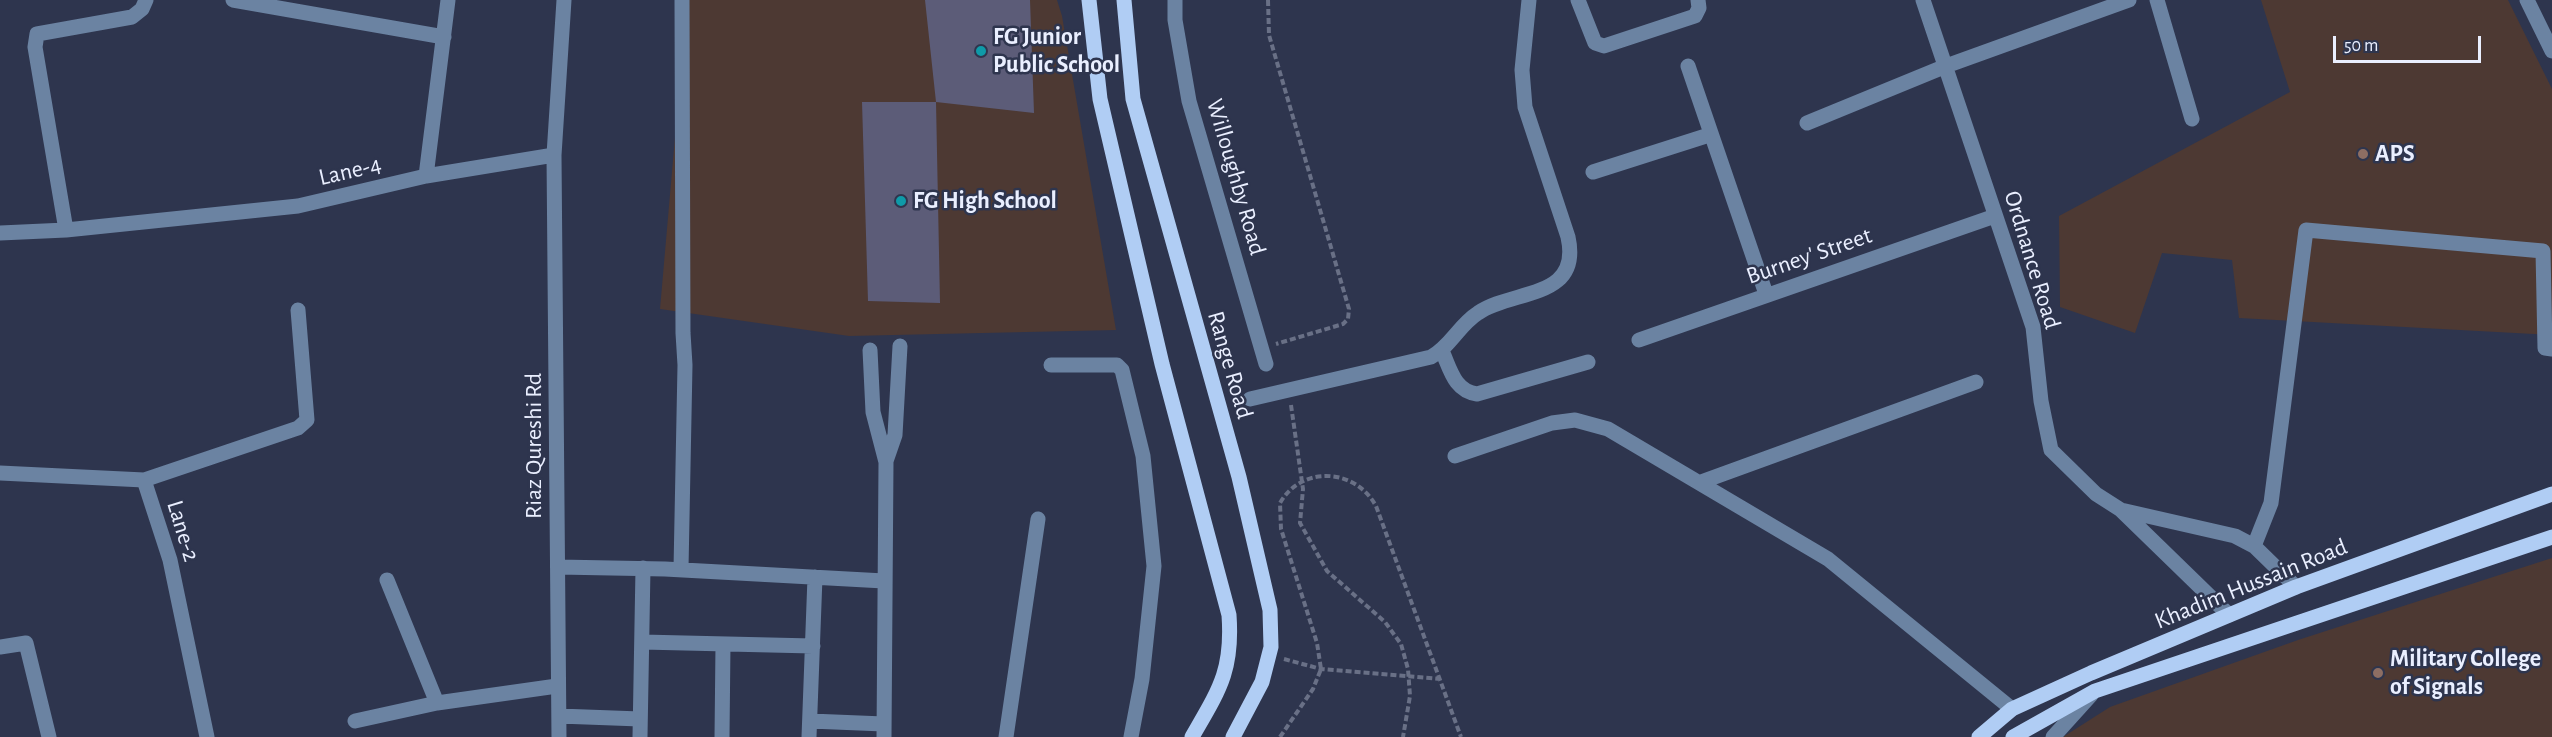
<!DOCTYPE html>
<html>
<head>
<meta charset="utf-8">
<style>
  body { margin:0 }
  #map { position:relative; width:2552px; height:737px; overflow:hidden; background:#2e354e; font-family:"Alegreya Sans",sans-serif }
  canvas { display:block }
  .scale { position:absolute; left:2333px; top:36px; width:148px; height:27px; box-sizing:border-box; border:3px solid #eaefff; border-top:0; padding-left:8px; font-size:18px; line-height:21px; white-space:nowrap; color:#eaefff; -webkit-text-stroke:4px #2e354e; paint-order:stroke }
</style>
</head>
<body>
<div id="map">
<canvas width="2552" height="737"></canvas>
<div class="scale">50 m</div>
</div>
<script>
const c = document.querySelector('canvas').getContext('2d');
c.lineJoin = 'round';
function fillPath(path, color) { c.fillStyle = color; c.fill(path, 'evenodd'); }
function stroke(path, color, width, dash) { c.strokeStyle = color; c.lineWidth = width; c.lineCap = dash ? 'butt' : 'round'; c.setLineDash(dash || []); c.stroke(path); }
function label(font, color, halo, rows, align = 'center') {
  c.font = font + ' "Alegreya Sans",sans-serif'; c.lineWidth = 5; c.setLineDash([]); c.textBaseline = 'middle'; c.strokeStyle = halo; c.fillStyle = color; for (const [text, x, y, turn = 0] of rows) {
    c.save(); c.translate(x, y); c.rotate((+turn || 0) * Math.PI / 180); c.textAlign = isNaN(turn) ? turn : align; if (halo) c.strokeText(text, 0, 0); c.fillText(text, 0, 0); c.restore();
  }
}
fillPath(new Path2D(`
  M687,0H1057L1062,16L1116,330L849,336L660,309Z
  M2261,0H2508L2552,89V335L2239,318L2232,260L2162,253L2135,333L2060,307L2059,216L2290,92Z
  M2552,558V737H2063L2110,707L2298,640Z`), '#4d3933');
fillPath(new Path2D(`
  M925,0H1030L1034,113L936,102Z
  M862,102H936L940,303L868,301Z`), '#5c5c78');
stroke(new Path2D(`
  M1268,0L1269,35L1349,309L1348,319L1343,324L1276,344
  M1291,405L1303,489L1300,523L1327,571L1385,622L1401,644L1408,669L1410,696L1403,737
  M1284,659L1321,669L1440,679
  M1280,737L1313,689L1321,669L1317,643L1281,529L1280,503C1302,465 1355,468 1376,506L1461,737`), '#697086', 4, [6, 3]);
stroke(new Path2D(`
  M233,0L444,37
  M1175,0V20L1189,101L1266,364
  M1578,0L1595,43L1604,46L1695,16L1699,8L1698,0
  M1923,0L2033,327L2041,401L2051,450L2096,494L2121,510L2235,536L2254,546L2296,587
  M2157,0L2192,119
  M2527,0L2552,51
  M1688,66L1766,294
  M1807,123L1946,66L2129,0
  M554,155L559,737
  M1593,172L1709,135
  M426,176L448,0
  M66,230L35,47L37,34L132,17L142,9L146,0
  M0,233L66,230L298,206L426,176L554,155L564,0
  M1639,340L1995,216
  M870,350L873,412L886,462L884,737
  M1442,351C1450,368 1454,391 1477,394L1588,362
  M1051,365H1117L1122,370L1143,456L1154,566L1142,679L1131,737
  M1250,399L1431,357C1451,346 1459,325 1478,313C1513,289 1582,300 1568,237L1525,107L1522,70L1529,0
  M1455,456L1552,423L1575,420L1608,429L1828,559L2012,709
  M886,461L895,435L900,346
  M0,473L144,480L170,560L207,737
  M144,480L298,428L307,420L298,310
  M1701,482L1976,382
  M2121,510L2229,615
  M2254,546L2271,503L2306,230L2543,251L2545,348L2552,349
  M558,567L665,569L884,581
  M681,569L685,365L683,333L682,0
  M387,580L437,703
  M642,642L813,646
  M0,647L26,643L49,737
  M559,716L640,719
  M355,721L437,703L557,686
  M810,721L884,724
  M640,737L643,568
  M722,737L723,644
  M809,737L815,577
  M1006,737L1038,519
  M2053,737L2091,695`), '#6b83a2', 15);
stroke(new Path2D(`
  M1089,0L1100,99L1162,364L1229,615C1233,671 1219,690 1192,737
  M1124,0L1133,99L1239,477L1270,610L1271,647L1262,682L1233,737
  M1979,737L2012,709L2091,673L2296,587L2552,494
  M2013,737L2095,691L2552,537`), '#b0cdf4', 15);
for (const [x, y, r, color] of [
  [981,51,6,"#0f9aa8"],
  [2363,154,6,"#8d6e63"],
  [901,201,6,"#0f9aa8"],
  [2378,673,6,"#8d6e63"]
]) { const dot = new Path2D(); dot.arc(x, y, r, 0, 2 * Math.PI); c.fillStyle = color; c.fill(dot); stroke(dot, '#2e354e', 2); }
label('bold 24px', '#eaefff', '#2e354e', [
  ["FG Junior",993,37],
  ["Public School",993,65],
  ["APS",2375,154],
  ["FG High School",913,201],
  ["Military College",2390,659],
  ["of Signals",2390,687]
], 'left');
label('24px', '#eaefff', '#2e354e', [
  ["Lane-4",350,171,-13],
  ["Willoughby Road",1236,177,74],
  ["Burney' Street",1809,256,-19],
  ["Ordnance Road",2032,260,73],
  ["Range Road",1230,365,74],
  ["Riaz Qureshi Rd",534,446,-90],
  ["Lane-2",183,531,73],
  ["Khadim Hussain Road",2251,584,-22]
]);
</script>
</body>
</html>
